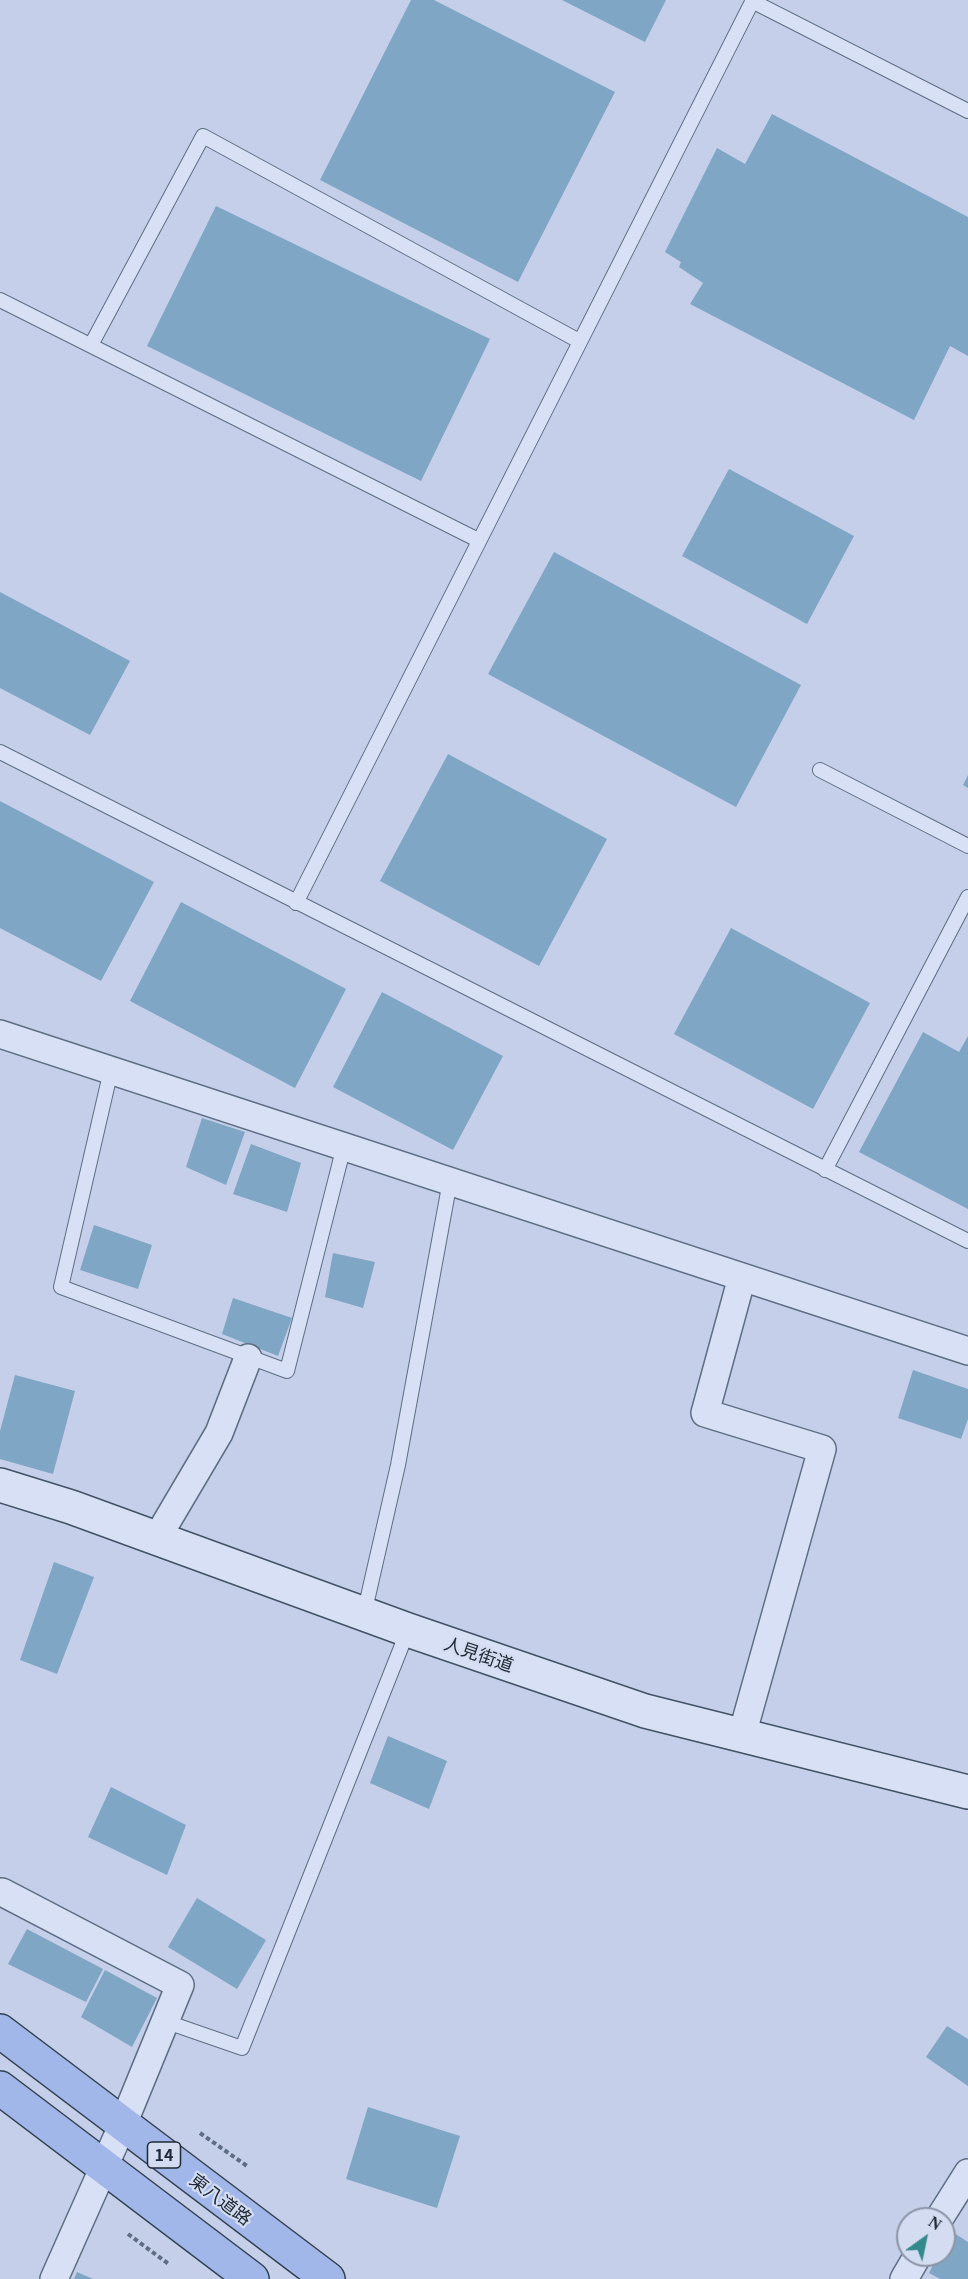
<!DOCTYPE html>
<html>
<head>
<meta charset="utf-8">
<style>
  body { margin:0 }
  #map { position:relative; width:968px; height:2279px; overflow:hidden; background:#c5cfe9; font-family:Georgia,serif }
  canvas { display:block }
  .north { position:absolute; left:896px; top:2207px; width:60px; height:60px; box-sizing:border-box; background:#d4dcf2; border:2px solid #8c95a6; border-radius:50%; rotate:33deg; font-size:16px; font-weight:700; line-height:24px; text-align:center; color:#202a34 }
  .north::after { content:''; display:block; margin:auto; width:21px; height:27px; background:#338a8b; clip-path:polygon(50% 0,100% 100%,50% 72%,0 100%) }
</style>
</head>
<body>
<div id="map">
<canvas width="968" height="2279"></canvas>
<div class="north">N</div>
</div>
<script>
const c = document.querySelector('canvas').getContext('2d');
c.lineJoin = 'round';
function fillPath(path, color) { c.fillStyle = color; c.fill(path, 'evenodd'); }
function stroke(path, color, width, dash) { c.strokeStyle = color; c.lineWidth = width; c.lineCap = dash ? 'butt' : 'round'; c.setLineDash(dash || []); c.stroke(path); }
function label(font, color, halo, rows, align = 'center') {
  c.font = font + ' Georgia,"Noto Sans JP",serif'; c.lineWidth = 4.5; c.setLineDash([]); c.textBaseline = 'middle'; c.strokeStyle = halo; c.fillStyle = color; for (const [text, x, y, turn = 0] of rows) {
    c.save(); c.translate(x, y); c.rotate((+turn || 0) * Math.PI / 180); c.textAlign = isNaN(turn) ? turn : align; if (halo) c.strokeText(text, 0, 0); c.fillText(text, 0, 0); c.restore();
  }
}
fillPath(new Path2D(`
  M411,0H434L615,92L518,282L320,180Z
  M562,0H666L645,42Z
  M772,114L968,217V356L950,346L914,420L690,304L703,283L679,267L681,262L665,252L717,148L745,164Z
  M216,206L490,339L421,481L147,346Z
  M729,469L854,536L807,624L682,556Z
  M554,552L801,685L736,807L488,674Z
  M0,592L130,661L90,735L0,688Z
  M448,754L607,839L539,966L380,881Z
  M968,775V788L963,785Z
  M0,801L154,882L101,981L0,928Z
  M181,902L346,989L295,1088L130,1001Z
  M731,928L870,1003L813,1109L674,1034Z
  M382,992L503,1056L453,1150L333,1087Z
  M923,1032L959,1052L968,1036V1209L859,1152Z
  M202,1118L245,1132L226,1185L186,1167Z
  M251,1144L301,1163L287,1212L233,1194Z
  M94,1225L152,1245L138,1289L80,1270Z
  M333,1253L375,1262L363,1308L325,1297Z
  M233,1298L292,1318L278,1356L222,1334Z
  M913,1370L968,1389V1419L961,1439L898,1418Z
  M15,1375L75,1391L53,1474L0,1459V1431Z
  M54,1562L94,1577L57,1674L20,1660Z
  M388,1736L447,1761L429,1809L370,1783Z
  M111,1787L186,1825L167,1875L88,1837Z
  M197,1898L266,1940L237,1989L168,1947Z
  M27,1929L103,1969L86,2002L8,1964Z
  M105,1970L157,1998L132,2047L81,2017Z
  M947,2026L968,2039V2086L926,2057Z
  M368,2107L460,2136L437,2208L346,2179Z
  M951,2231L968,2242V2279H940L929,2273L938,2255H944V2244Z
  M77,2272L93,2279H74Z`), '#7fa6c4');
const lane = new Path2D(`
  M752,1L968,111
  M0,300L478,540
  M91,345L203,136L579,341
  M0,752L968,1241
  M820,770L968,846
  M296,903L753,0
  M111,1070L61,1287L287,1371L344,1146
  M825,1170L968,897
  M364,1614L398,1465L450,1181
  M164,2021L242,2048L408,1630`);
const street = new Path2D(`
  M0,1034L968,1351
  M157,1538L219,1433L248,1358
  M742,1735L822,1449L705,1413L742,1277
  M2,1892L180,1985L123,2124L54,2279
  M939,2219L968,2173
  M904,2279L918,2255`);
const secondary = new Path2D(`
  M0,1485L71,1507L408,1630L645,1711L968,1792`);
const primary = new Path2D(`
  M0,2031L328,2279
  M0,2088L252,2279`);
stroke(lane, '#5d6e83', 16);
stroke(street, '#5d6e83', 30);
stroke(secondary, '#405264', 36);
stroke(primary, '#314151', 36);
stroke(new Path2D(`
  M200,2133L247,2166
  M128,2234L170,2265`), '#5d6e83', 4, [4.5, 3]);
stroke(lane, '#d8e0f5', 14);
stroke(street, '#d8e0f5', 27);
stroke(secondary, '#d8e0f5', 33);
stroke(primary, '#a1b6e9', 33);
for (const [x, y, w] of [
  [164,2155,33]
]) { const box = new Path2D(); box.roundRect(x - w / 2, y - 13, w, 26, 4.5); c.fillStyle = '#d4dcf2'; c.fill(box); stroke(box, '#202a34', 1.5); }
label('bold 16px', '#202a34', null, [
  ["14",164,2155]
]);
label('18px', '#202a34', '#d4dcf2', [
  ["人見街道",479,1654,19],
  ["東八道路",221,2199,37]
]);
</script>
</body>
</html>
